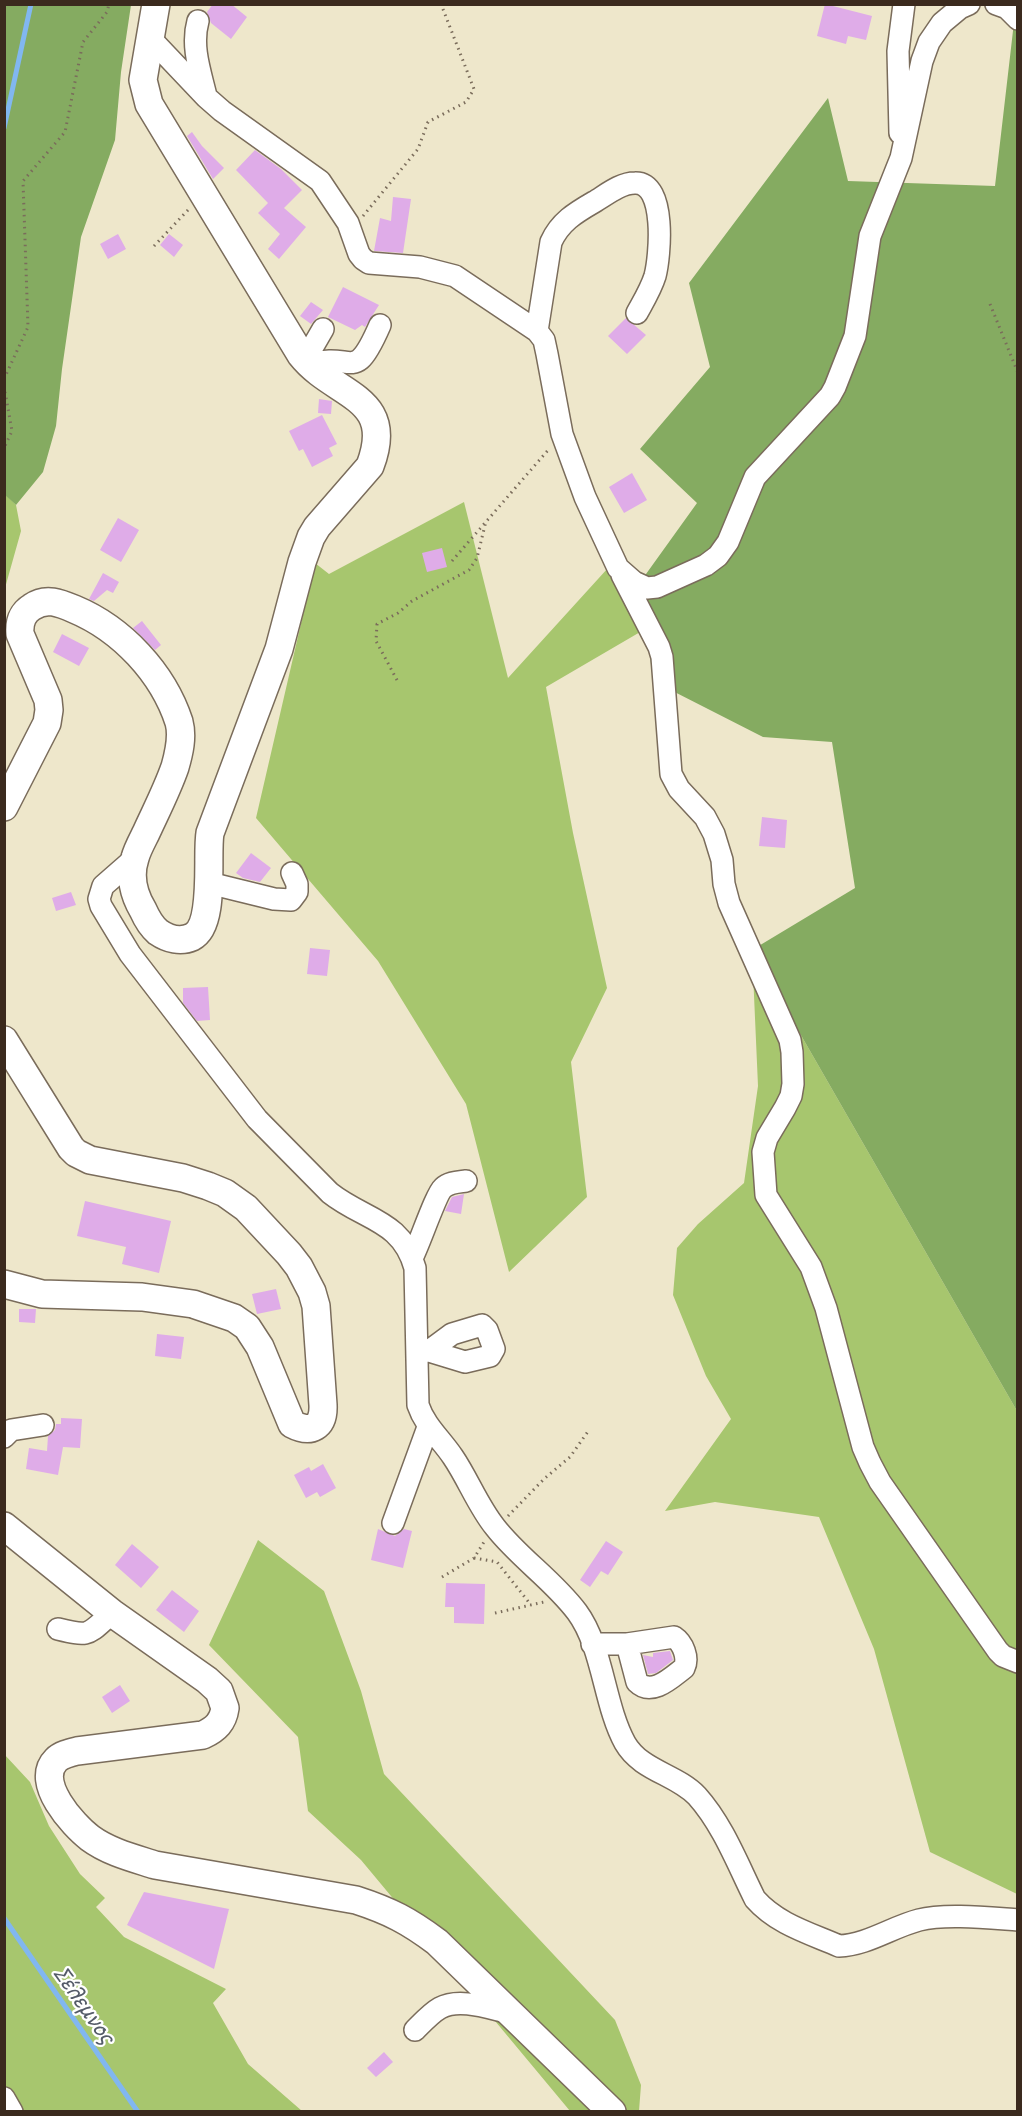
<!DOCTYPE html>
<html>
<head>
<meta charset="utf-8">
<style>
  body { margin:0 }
  #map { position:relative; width:1022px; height:2116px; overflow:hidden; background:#eee7cb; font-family:"Playpen Sans",sans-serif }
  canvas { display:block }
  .frame { position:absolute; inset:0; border:6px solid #3b2a1e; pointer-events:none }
</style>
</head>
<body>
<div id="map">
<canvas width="1022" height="2116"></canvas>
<div class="frame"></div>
</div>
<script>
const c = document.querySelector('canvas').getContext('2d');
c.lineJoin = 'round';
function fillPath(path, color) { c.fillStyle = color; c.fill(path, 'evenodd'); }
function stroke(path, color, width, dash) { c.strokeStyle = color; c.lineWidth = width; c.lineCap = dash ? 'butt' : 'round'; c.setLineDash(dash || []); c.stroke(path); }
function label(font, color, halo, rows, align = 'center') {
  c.font = font + ' "Playpen Sans",sans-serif'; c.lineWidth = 4.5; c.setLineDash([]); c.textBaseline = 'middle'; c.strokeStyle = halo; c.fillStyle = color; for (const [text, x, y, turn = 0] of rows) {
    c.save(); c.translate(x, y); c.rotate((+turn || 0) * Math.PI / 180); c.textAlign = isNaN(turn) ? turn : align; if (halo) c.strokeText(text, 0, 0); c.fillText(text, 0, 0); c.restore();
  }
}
fillPath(new Path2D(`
  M5,494L16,505L21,531L5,588Z
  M464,502L508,678L608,568L647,628L546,687L573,833L607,988L571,1062L587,1197L509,1272L466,1104L378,961L256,818L315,563L329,574Z
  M752,950L1017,1411V1894L930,1852L874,1649L819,1517L715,1502L665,1511L731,1419L706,1376L673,1295L677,1248L698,1224L744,1183L758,1086Z
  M258,1540L324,1591L361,1691L384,1774L615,2020L641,2085L639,2111H570L361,1860L308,1811L298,1737L209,1645Z
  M4,1754L30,1782L49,1826L80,1874L105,1898L96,1907L124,1937L226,1989L213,2003L248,2064L302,2111H5Z`), '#a7c66e');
fillPath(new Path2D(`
  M4,5H131L121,72L115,140L81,237L62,369L56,426L43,472L16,505L4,494Z
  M1016,5H1017V1411L752,950L855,888L832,742L763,737L653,681L641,581L697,503L640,449L710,367L689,283L828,98L848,181L995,186Z`), '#85ab61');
stroke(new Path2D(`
  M4,128L31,4
  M4,1918L138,2112`), '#81b7f0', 5);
fillPath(new Path2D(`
  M213,4H231L247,17L231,39L211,23L207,12Z
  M825,4L872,16L866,40L848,36L846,44L817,36Z
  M192,132L202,146L224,168L213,179L187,136Z
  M255,150L281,169L302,190L284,208L306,227L279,259L268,249L280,234L258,213L268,203L236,170Z
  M393,197L411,199L403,253L374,251L380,218L391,221Z
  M118,234L126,249L108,259L100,244Z
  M169,234L183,245L174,257L160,245Z
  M343,287L379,305L365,327L362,325L355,330L328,317Z
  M311,302L323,310L311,324L300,316Z
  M626,318L646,335L627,354L608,336Z
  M319,399L332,401L331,414L318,413Z
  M322,415L337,444L329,448L333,456L312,467L303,449L299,451L289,431Z
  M632,473L647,500L624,513L609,487Z
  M118,518L139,530L121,562L100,550Z
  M442,548L447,567L427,572L422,553Z
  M103,573L119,582L113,593L107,590L94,601L89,599Z
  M142,621L161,645L155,650L133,628Z
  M62,634L89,648L79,666L53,652Z
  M762,817L787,820L785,848L759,846Z
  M251,853L271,868L260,882L243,878L236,873Z
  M71,892L76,905L56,911L52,898Z
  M310,948L330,950L327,976L307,974Z
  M208,987L210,1020L197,1021L183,1003V988Z
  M464,1194L461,1214L445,1211L452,1197Z
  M85,1201L171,1221L159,1273L122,1264L126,1247L77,1236Z
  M276,1289L281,1309L257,1314L252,1294Z
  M19,1309H36L35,1323L19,1322Z
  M157,1334L184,1337L181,1359L155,1356Z
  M61,1418L82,1419L80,1448L63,1447L58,1475L26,1469L29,1448L47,1451L48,1436L55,1430L56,1424H61Z
  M323,1464L336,1488L320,1497L317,1492L306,1498L294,1475L309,1467L311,1471Z
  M378,1529L395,1536L404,1529L412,1531L403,1568L371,1560Z
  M606,1541L623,1552L608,1575L601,1571L590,1587L580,1580Z
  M132,1544L159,1567L141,1588L115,1565Z
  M446,1583L485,1584L484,1624L454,1623V1607H445Z
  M172,1590L199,1611L184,1632L156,1610Z
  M670,1651L673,1660L656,1673L648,1674L643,1655L653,1657V1653Z
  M120,1685L130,1701L112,1713L102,1697Z
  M144,1892L229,1909L214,1969L127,1925Z
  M384,2052L393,2062L376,2077L367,2068Z`), '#dface8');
const minor = new Path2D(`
  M996,4L1007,8L1018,19
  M198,21C191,46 200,71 206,96
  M150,38L206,97L222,111L320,181L348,223L359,254L363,259L369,263L420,267L455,276L537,331L544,340L547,354L562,434L585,497L618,568L634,582L647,588L657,587L706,565L718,556L728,542L755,477L830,396L835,387L855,336L870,236L901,158L922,61L929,42L942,23L960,8L969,4
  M900,133L898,51L904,4
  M537,331L551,242C560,222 575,213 594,202C606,195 620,183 635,183C667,182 660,257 655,276C651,289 643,302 637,313
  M301,355L312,348L323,329
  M309,365C354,350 353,387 380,325
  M622,575L659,647L662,657L671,774L679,789L705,817L714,834L722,860L724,884L729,903L790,1040L792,1052L793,1084L791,1096L785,1108L767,1138L763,1152L766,1195L811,1267L826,1308L863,1447L870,1463L880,1482L998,1651L1003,1656L1018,1662
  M135,858L103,886L99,899L101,906L130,954L257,1119L330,1193C364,1220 402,1220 415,1268L418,1405C425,1426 441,1439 453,1457C468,1479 478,1506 495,1527C519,1558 553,1580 577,1612C603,1647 604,1705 625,1743C641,1771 676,1774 697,1796C723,1825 738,1865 755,1899C777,1924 809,1933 839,1946C867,1945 892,1927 919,1920C945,1913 990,1918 1018,1920
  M209,883L274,899L291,900L297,892V884L292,873
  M412,1258C419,1245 436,1194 443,1188C449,1182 459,1182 466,1181
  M417,1352L429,1351L465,1362L490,1356L494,1349L487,1330L482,1325L452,1334L429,1351
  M4,1437L11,1430L43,1425
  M393,1523L428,1427
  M58,1629C91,1637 87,1635 112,1613
  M592,1644H627L674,1637C683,1643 689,1658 684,1668C672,1677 652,1697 637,1682L627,1644
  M415,2030C422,2023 431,2013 440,2008C460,1997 491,2009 511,2013
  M4,2098L12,2112`);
const major = new Path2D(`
  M4,807L47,723L49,710L48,700L20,634C19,623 22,613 32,607C46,597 60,603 74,609C122,629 163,673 179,722C183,737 179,753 175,767C167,790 156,811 146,833C142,841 137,850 135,858C129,876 134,895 143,910C147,919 151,926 158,932C168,939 181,942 192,937C216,925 206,856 210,833L279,649L302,562L311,537L317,527L370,466C397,395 334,397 301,355L149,104L143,80L156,4
  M4,1040L71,1148L76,1153L90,1160L183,1178L208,1186L225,1193L246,1208L289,1254L299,1267L312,1292L316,1306L323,1405C324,1427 311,1434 292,1424L260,1347L247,1327L234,1318L193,1304L142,1297L42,1294L4,1284
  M4,1526L112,1613L207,1680L219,1691L225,1708C223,1722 216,1729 203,1735L77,1751C69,1753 61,1755 56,1760C34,1782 73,1825 90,1838C109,1852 133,1858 155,1865L356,1900C390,1911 409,1921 437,1942L612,2112`);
stroke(minor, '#7a6c5b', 24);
stroke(major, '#7a6c5b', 30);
stroke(new Path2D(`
  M363,216L418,149L428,122L466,102L474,89L441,4
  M154,246L188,210
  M990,304L1018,373
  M4,379L28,327L23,181L65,132L83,42L107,12L109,4
  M4,386L12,431L4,448
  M452,561L549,449
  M397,680L376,641L377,624L398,613L412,601L469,570L477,558L486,521
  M508,1516L544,1479L570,1457L589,1430
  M474,1558L497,1562L531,1605
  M442,1577L474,1558L484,1542
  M495,1613L544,1602`), '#7a6c5b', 3, [1.5, 4.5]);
stroke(minor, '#fff', 21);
stroke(major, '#fff', 27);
label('italic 20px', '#545b68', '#fff', [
  ["Σέλεμνος",83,2006,55]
]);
</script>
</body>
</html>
